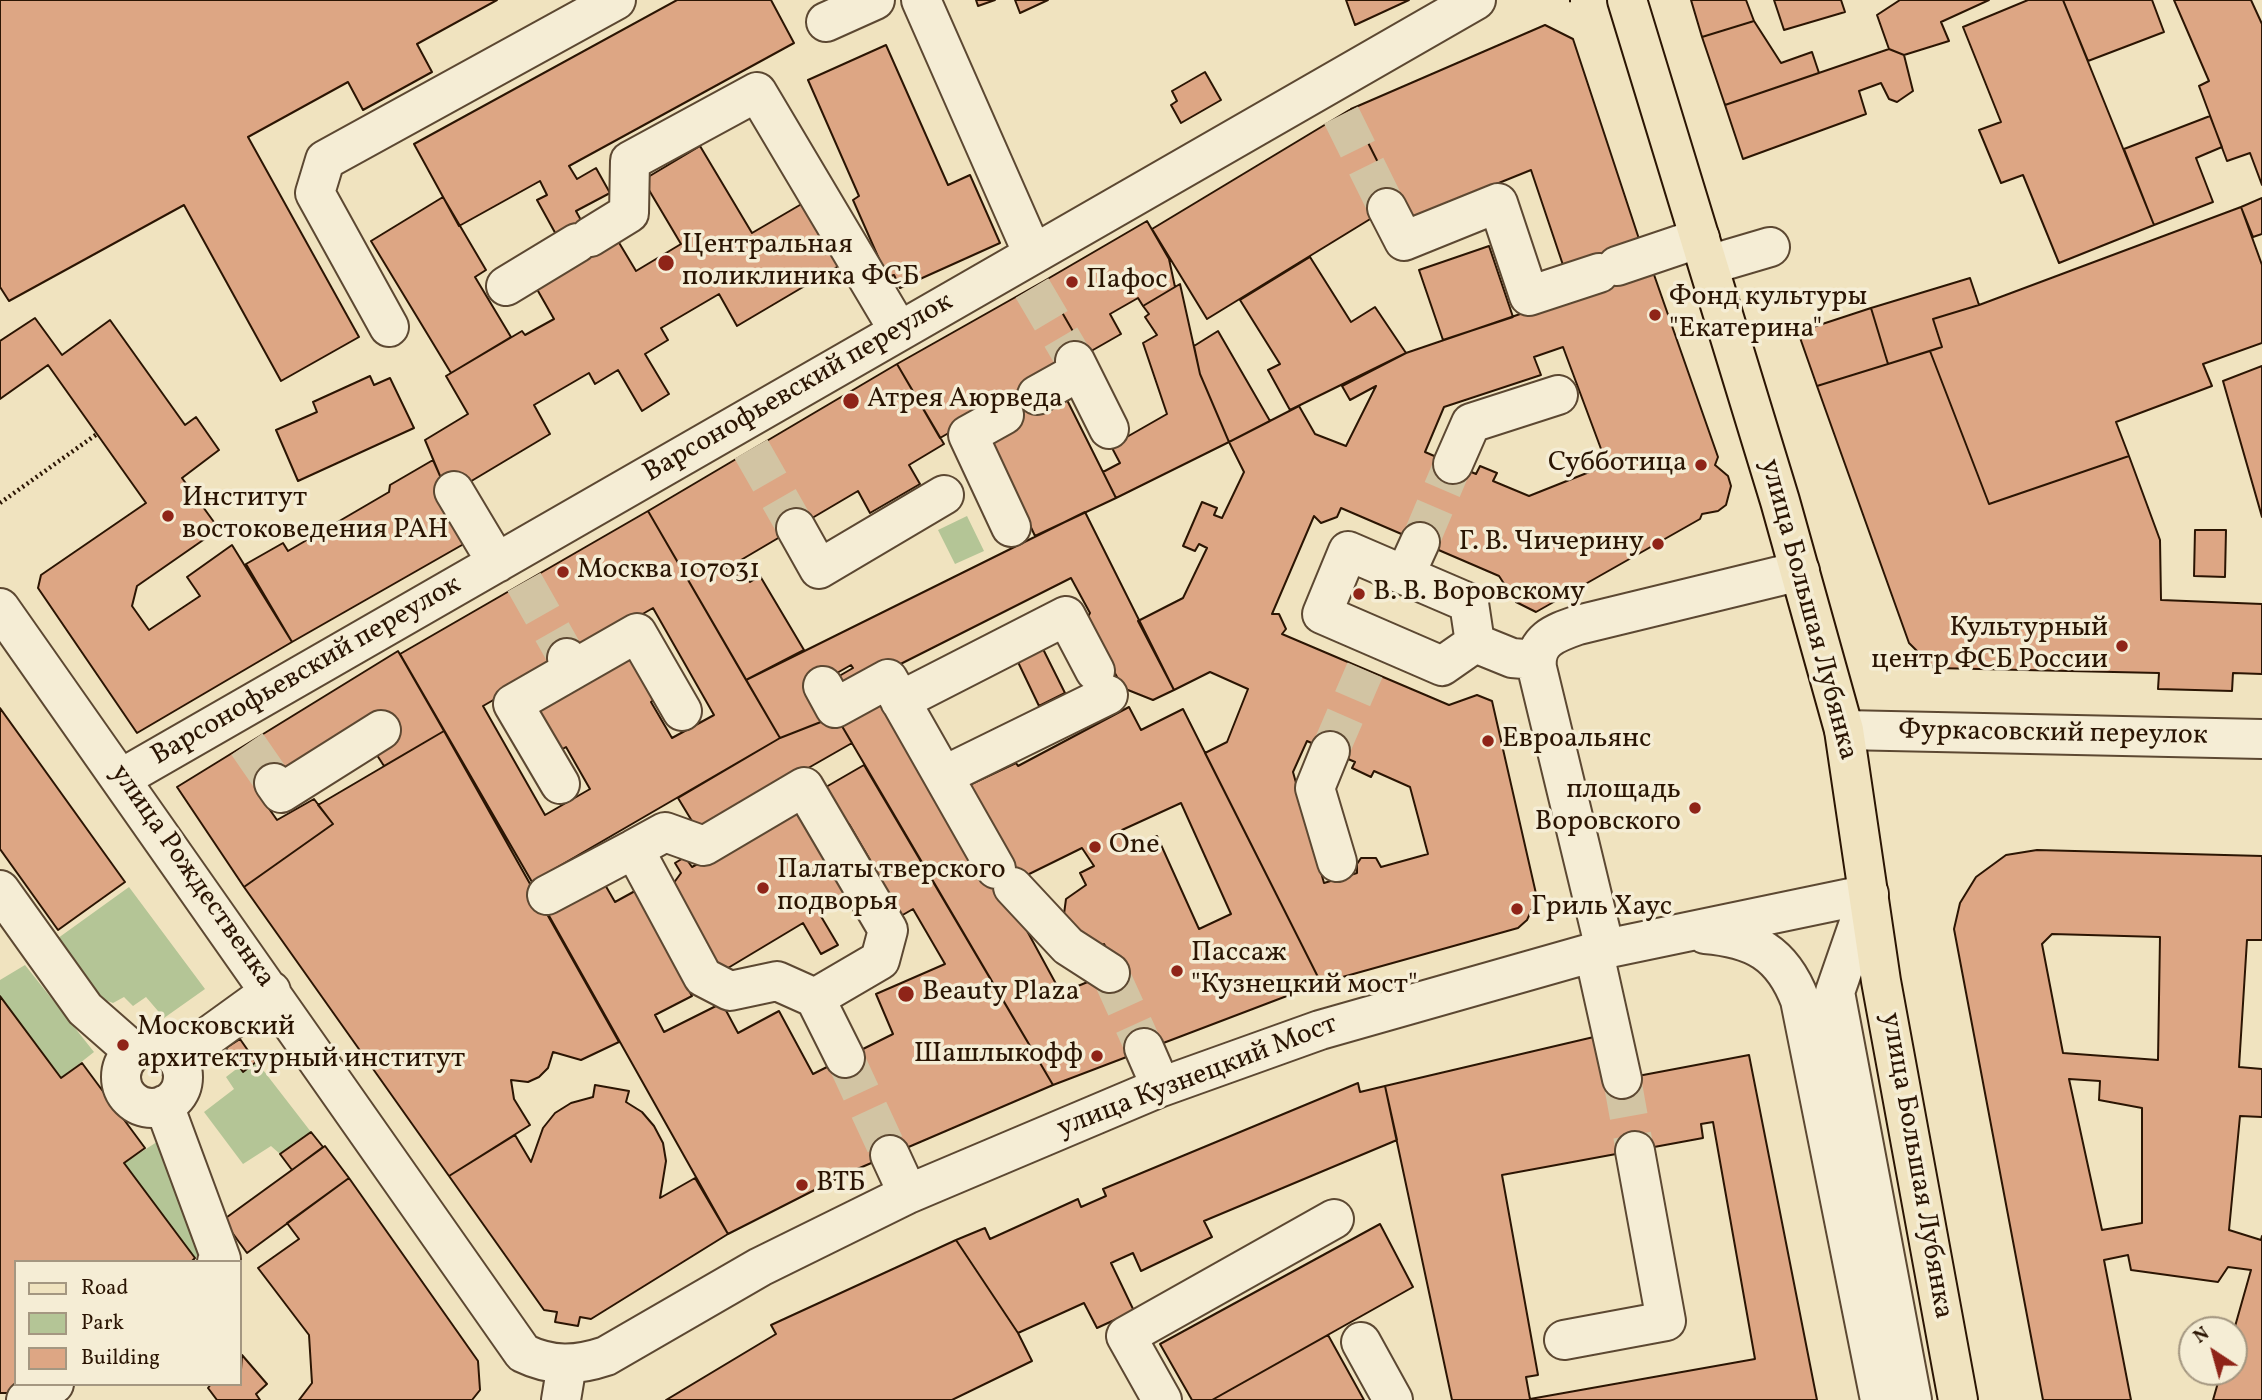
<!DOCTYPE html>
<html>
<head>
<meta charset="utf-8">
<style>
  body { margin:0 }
  #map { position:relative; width:2262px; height:1400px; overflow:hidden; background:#f0e3bf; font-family:Vollkorn,serif }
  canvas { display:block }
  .legend { position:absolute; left:14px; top:1260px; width:228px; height:126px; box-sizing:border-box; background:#f5edd5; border:2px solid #a49781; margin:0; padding:9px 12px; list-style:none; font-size:21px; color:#2b1503 }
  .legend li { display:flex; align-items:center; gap:14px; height:35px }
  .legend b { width:35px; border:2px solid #a49781 }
  .north { position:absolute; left:2178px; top:1316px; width:70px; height:70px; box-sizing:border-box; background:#f5edd5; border:2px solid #a49781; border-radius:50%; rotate:324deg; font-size:19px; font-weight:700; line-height:28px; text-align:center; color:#2b1503 }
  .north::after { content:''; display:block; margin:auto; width:24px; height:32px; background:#8f2418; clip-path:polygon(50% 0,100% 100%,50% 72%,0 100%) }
</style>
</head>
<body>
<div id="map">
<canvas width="2262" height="1400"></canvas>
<ul class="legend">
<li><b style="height:9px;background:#f0e3bf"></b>Road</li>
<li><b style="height:19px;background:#b4c596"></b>Park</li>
<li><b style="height:19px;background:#dda684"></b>Building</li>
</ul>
<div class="north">N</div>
</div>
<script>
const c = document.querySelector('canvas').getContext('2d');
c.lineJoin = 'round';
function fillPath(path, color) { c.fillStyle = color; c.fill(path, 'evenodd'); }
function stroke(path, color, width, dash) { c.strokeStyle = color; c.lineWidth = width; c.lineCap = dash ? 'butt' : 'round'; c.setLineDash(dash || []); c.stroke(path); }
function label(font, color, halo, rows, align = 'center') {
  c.font = font + ' Vollkorn,serif'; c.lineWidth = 7; c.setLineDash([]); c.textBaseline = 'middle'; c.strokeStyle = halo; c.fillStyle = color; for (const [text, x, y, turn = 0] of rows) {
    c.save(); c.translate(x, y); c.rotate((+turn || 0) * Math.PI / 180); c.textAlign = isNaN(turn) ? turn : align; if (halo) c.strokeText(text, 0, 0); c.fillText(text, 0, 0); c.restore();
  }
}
fillPath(new Path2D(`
  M967,516L984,551L955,564L938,530Z
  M129,887L205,989L164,1018L146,997L133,1006L124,997L113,1003L97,997L54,941Z
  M25,965L94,1052L61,1078L0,996V980Z
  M253,1057L311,1132L280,1154L271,1146L243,1164L204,1112L234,1089L226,1077L239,1067L243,1071L256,1062Z
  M160,1140L202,1252L195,1258L124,1163Z`), '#b4c596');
const building = new Path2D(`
  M0,0H497L417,44L432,72L363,110L348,82L248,137L359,337L281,381L184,205L9,301L0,287Z
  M677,0H771L794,43L569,166L577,179L596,168L610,193L576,211L596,248L558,238L537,200L547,195L540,181L459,226L414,144Z
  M976,0H995L978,6Z
  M1015,0H1048L1020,13Z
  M1346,0H1409L1355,25Z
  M1691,0H1746L1754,21L1702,37Z
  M1774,0H1841L1845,12L1784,30Z
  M1900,0H1989L1941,22L1949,41L1904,55L1889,49L1877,15Z
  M2028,0H2063L2154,225L2059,263L2023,175L2001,183L1979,130L2001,122L1963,27Z
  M2063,0H2152L2164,32L2088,61Z
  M2174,0H2251L2262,24V185L2250,153L2227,161L2199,86L2209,81Z
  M1754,21L1781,63L1812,52L1819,73L1725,105L1702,37Z
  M1545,25L1573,39L1641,245L1565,271L1531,170L1407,220L1351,109Z
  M886,45L948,185L970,175L1000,243L900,288L894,275L887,277L853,200L859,196L808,80Z
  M1889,49L1904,55L1913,91L1897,102L1889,99L1881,83L1859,91L1866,114L1743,159L1725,105Z
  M1205,72L1221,100L1181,123L1171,105L1177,101L1172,91Z
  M1351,109L1398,202L1207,319L1152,229Z
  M2210,116L2222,147L2196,158L2213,202L2154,225L2124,149Z
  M700,146L752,233L805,202L842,264L737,326L719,294L661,328L668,340L645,354L669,394L642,411L618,370L595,384L589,373L534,405L550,434L448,495L425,440L468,414L446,376L522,331L525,335L554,319L534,284L615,236L636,271L681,244L643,180Z
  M443,197L486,270L475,277L511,337L451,373L371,241Z
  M2262,198V234L2253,237L2241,207Z
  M2241,207L2262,265V343L2203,364L2212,386L2116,422L2129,456L1989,504L1930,351L1942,347L1933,319L1979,305Z
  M1147,221L1169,259L1175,287L1143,306L1138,298L1110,314L1121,334L1086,354L1044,281Z
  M1489,246L1513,317L1443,340L1419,270Z
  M1310,257L1351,322L1375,307L1406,353L1290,410L1268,370L1280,364L1240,300Z
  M1652,269L1718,457L1715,465L1728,476L1731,486L1726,505L1718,511L1702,514L1700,519L1536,612L1516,602L1499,576L1341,508L1337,517L1321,523L1314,516L1272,614H1279L1286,629L1282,634L1449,705L1477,695L1492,701L1537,898L1527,920L1518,928L1321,983L1205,753L1227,742L1248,689L1210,672L1174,690L1138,621L1183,598L1207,548L1199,544L1195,551L1183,546L1202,502L1217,508L1214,515L1222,518L1244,472L1229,442L1299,406L1315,434L1346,446L1376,386L1350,400L1342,386L1406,353ZM1563,347L1607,465L1529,496L1493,481L1497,473L1480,466L1476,474L1425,452L1444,407L1541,375L1534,357ZM1307,741L1355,762L1352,768L1371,777L1374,771L1410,787L1428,854L1381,867L1376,858H1361L1357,864V873L1324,883L1293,772Z
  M1970,278L1979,305L1933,319L1942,347L1888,364L1871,308Z
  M1044,281L1086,354L940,438L897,364Z
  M1180,284L1200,374L1229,442L1116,498L1103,472L1120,463L1111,446L1167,414L1143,343L1157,335L1145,317L1149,314L1143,306Z
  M1871,308L1888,364L1817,386L1798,332Z
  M35,318L62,355L110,320L185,425L196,417L219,450L182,478L219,529L137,586L132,606L149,630L200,596L187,577L232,545L292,642L137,733L38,588L41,575L146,503L48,365L0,399V341Z
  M1218,331L1270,421L1229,442L1200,374L1194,346Z
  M1930,351L1989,504L2129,456L2160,540L2161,600L2262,604V674L2233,673L2232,691L2158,689L2159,673L1934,668L1909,643L1817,386Z
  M897,364L944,444L909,465L920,484L870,513L858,491L724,570L730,579L743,571L750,582L760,576L804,650L746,680L648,511Z
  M2262,366V517L2223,381Z
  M370,376L374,385L390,378L414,428L298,481L276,430L317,412L313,402Z
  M1032,386L1065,396L1116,498L1035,536L989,437L999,405Z
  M433,460L469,541L292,642L246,564L283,543L288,551L389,492L390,485Z
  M648,511L780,738L532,882L400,654ZM653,608L714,715L672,738L651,702L658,697L632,653L537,707L561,750L566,747L590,789L545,815L483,706Z
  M1085,512L1174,690L1153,700L1123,688L1086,620L1090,613L1071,578L843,693L834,679L853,668L851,665L809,689L826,720L780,738L746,680Z
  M2195,530H2226L2225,577L2194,576Z
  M1042,647L1065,693L1039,706L1017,660Z
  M398,651L444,731L384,766L373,749L274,783L258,793L277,820L314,799L333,824L244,887L177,787Z
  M879,692L963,788L1016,763L1018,766L1129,707L1141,730L1183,709L1321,983L1053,1085L836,716ZM1181,803L1231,914L1199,929L1157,836L1133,847L1122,830ZM1082,848L1094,866L1080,873L1086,885L1066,899L1064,914L1082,943L1098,949L1104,944L1119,969L1061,993L1008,896L1017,880Z
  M0,708L125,882L58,930L0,849Z
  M836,716L852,743L698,831L678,798L780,738Z
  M444,731L619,1042L581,1060L553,1052L548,1068L539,1077L528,1082L511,1080L514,1099L530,1125L449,1176L244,887L333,824L318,805Z
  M864,765L1053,1085L848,1173L728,1234L548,914L604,883L615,902L635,891L692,996L655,1015L664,1032L722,1003L738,1033L779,1011L813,1074L893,1034L876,994L945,964L913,909L894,920L873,884L881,879L849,824L841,828L819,791Z
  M803,807L854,893L819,913L838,945L821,954L803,923L718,974L673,884L681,873L675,863L685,857L692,867Z
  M2037,850L2262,856V940H2247L2239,1067L2262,1069V1117L2240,1116L2229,1230L2261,1240L2262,1236V1400H2213L2221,1372H2234V1330L2251,1270L2228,1267L2218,1282L2131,1270L2128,1255L2104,1260L2131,1400H2043L1954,929L1960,903L1976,877L2006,855ZM2052,934L2160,937L2158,1060L2063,1053L2042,944ZM2069,1079L2100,1081L2099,1100L2142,1108V1223L2102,1230Z
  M0,996L61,1078L82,1063L145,1148L124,1163L195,1258L191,1262H16V1384H26L12,1393H0Z
  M1598,1036L1622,1079L1749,1055L1817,1400H1452L1385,1086ZM1713,1122L1755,1359L1530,1399L1526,1377L1538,1375L1502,1175L1703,1138L1701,1124Z
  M240,1039L256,1062L243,1072L226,1048Z
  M1358,1083L1360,1092L1385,1086L1397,1140L1204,1221L1212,1237L1141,1271L1133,1253L1111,1263L1134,1311L1097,1328L1084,1303L1018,1333L956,1240L985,1228L990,1239L1078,1199L1081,1207L1106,1196L1103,1189Z
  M595,1085L629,1091L626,1102L642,1112L654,1126L663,1143L666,1161L660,1198L695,1178L728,1234L591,1319L580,1317L578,1326L555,1322L557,1312L544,1310L449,1176L515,1135L531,1162L543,1128L555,1113L571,1103L593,1097Z
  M311,1132L323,1147L292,1170L280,1154Z
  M325,1146L349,1178L247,1253L223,1220Z
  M349,1178L478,1361L480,1390L472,1400H299L312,1383L309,1335L258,1268L299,1239L287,1223Z
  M1380,1224L1413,1287L1212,1400H1192L1160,1344Z
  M956,1240L1018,1333L1032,1361L952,1400H666L776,1334L771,1325Z
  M1328,1335L1364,1400H1212Z
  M242,1355L267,1384L256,1394L260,1400H217L208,1388L211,1384H240Z`);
fillPath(building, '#dda684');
stroke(building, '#2b1503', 2);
stroke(new Path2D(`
  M1341,115L1387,208
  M1032,288L1075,361
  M751,449L796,528
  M1420,542L1453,464
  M524,582L567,658
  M247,744L274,783
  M1330,751L1365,670
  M1110,973L1144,1048
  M845,1058L890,1155
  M1622,1079L1635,1151`), '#d2c4a3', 38, [38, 19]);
const minor = new Path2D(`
  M921,0L1033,254
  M826,22L875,0
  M1387,208L1404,241L1498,203L1529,296L1599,273
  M590,237L629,213L630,161L757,92L899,331
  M1709,265L1770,247
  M1617,266L1700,238
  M506,286L577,243
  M389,327L315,193L325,160L616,0
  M1075,361L1109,429
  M1037,395L1080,371
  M1004,415L968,435L1011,527
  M1453,464L1471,423L1558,395
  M454,491L497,563
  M796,528L819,569L944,495
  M1348,551L1469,603L1475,643L1442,666L1322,614Z
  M1405,575L1420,542
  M0,608L523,1353C552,1367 576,1366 606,1356L760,1267L908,1194L1161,1087L1320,1030L1605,949L1869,894
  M1475,643L1512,658L1536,660
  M574,669L637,633L682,711
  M823,686L835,708L888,679L996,869
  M900,701L1066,616L1095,671
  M1844,730L2262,739
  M1330,751L1315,788L1337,862
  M943,776L1108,695
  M122,778L1476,0
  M274,783L281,793L381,730
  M560,784L513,704L574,669L567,658
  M634,849L665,832L704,846L804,787L888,930L880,960L815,998
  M1013,887L1068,946L1110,973
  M0,890L85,1009L134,1052
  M1869,894L1835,992L1912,1400
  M547,895L634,849L703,977L730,991L777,981L815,998L845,1058
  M1705,934C1754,938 1782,953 1800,1000L1880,1400
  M1605,949L1537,668C1534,640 1555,633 1578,625L1800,571
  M1594,953L1622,1079
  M121 1077a31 31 0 1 1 62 0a31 31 0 1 1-62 0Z
  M1144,1048L1161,1087
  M177,1059L271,991
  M164,1105L221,1259L217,1262
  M890,1155L908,1194
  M1564,1340L1666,1321L1635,1151
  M1361,1342L1393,1400
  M26,1400L37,1397L54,1384
  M561,1400L565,1376
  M1162,1400L1126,1336L1334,1219`);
const major = new Path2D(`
  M1627,0L1780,501L1844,730L1881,981L1958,1400`);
stroke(minor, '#5c4832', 42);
stroke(major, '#2b1503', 42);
stroke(new Path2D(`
  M1569,0H1573
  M0,503L97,434`), '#2b1503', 4.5, [2, 3.5]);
stroke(minor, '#f5edd5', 38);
stroke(major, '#f0e3bf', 38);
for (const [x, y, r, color] of [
  [666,263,9,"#8f2418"],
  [1072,282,7,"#8f2418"],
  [1655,315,7,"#8f2418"],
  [851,401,9,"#8f2418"],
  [1701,465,7,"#8f2418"],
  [168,516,7,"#8f2418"],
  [1658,544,7,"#8f2418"],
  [563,572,7,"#8f2418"],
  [1359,594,7,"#8f2418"],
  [2122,646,7,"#8f2418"],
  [1488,741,7,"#8f2418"],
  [1695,808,7,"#8f2418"],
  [1095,847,7,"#8f2418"],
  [763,888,7,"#8f2418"],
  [1517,909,7,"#8f2418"],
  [1177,971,7,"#8f2418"],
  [906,994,9,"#8f2418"],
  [123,1045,7,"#8f2418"],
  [1097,1056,7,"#8f2418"],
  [802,1185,7,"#8f2418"]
]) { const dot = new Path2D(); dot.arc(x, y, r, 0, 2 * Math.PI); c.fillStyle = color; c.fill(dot); stroke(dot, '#f5edd5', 2.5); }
label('28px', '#2b1503', '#f5edd5', [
  ["Центральная",682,247],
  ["поликлиника ФСБ",682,279],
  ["Пафос",1086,282],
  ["Фонд культуры",1669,299],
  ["\"Екатерина\"",1669,331],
  ["Атрея Аюрведа",867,401],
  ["Субботица",1687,465,"right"],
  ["Институт",182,500],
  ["востоковедения РАН",182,532],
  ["Г. В. Чичерину",1644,544,"right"],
  ["Москва 107031",577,572],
  ["В. В. Воровскому",1373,594],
  ["Культурный",2108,630,"right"],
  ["центр ФСБ России",2108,662,"right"],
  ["Евроальянс",1502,741],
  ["площадь",1681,792,"right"],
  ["Воровского",1681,824,"right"],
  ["One",1109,847],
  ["Палаты тверского",777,872],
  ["подворья",777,904],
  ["Гриль Хаус",1531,909],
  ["Пассаж",1191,955],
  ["\"Кузнецкий мост\"",1191,987],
  ["Beauty Plaza",922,994],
  ["Московский",137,1029],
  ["архитектурный институт",137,1061],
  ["Шашлыкофф",1083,1056,"right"],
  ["ВТБ",816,1185]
], 'left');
label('28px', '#2b1503', '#f5edd5', [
  ["Варсонофьевский переулок",799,389,-30],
  ["улица Большая Лубянка",1807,610,75],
  ["Варсонофьевский переулок",307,672,-30],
  ["Фуркасовский переулок",2053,735,1],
  ["улица Рождественка",191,877,55],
  ["улица Кузнецкий Мост",1198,1078,-21],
  ["улица Большая Лубянка",1915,1166,80]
]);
</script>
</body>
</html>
